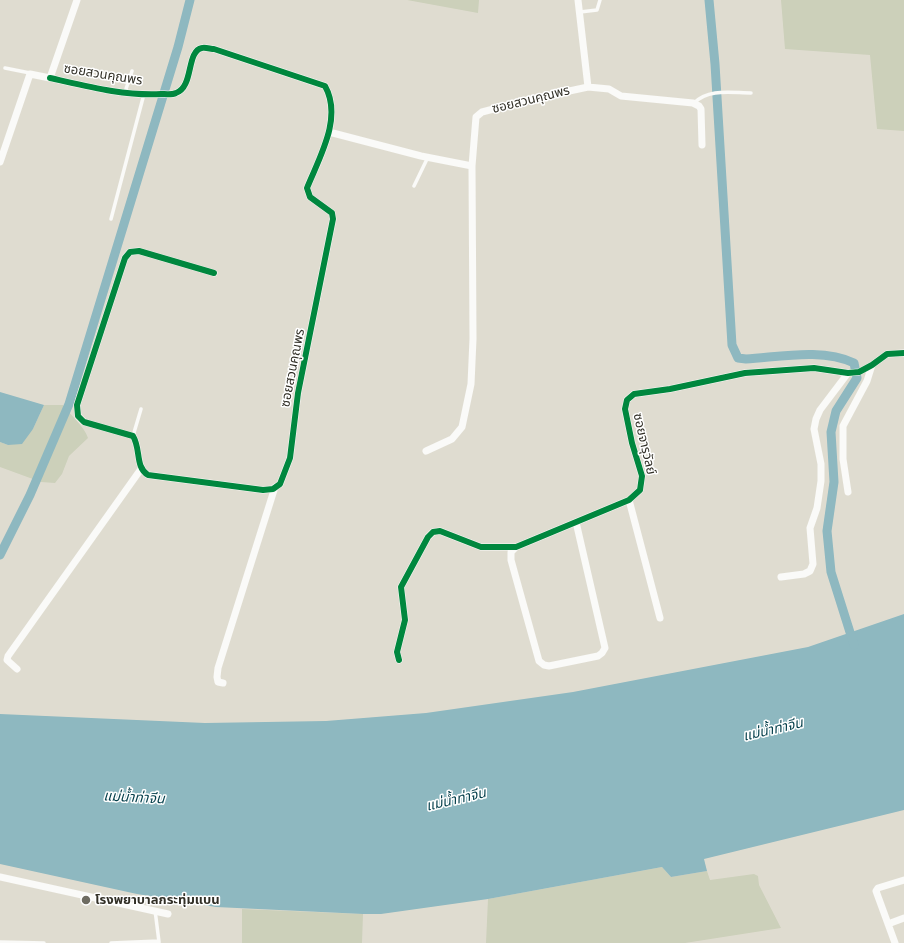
<!DOCTYPE html>
<html>
<head>
<meta charset="utf-8">
<style>
  body { margin:0 }
  canvas { display:block; background:#dfdcd0 }
</style>
</head>
<body>
<canvas width="904" height="943"></canvas>
<script>
const c = document.querySelector('canvas').getContext('2d');
c.lineJoin = 'round';
function fillPath(path, color) { c.fillStyle = color; c.fill(path, 'evenodd'); }
function stroke(path, color, width, dash) { c.strokeStyle = color; c.lineWidth = width; c.lineCap = dash ? 'butt' : 'round'; c.setLineDash(dash || []); c.stroke(path); }
function label(font, color, halo, rows, align = 'center') {
  c.font = font + ' Arial,"Noto Sans Thai",sans-serif'; c.lineWidth = 3; c.setLineDash([]); c.textBaseline = 'middle'; c.strokeStyle = halo; c.fillStyle = color; for (const [text, x, y, turn = 0] of rows) {
    c.save(); c.translate(x, y); c.rotate((+turn || 0) * Math.PI / 180); c.textAlign = isNaN(turn) ? turn : align; if (halo) c.strokeText(text, 0, 0); c.fillText(text, 0, 0); c.restore();
  }
}
fillPath(new Path2D(`
  M407,0H479L478,13Z
  M781,0H904V131L877,129L870,55L785,49Z
  M44,405H63C71,416 84,426 88,438L69,456L62,474L55,483L41,482L0,467V442L8,445L33,429Z
  M662,867L671,877L707,871L710,880L754,874L758,876L759,885L781,928L685,943H486L488,899Z
  M242,909L363,914L362,943H242Z`), '#ccd0ba');
fillPath(new Path2D(`
  M0,392L44,405L33,429L22,444L8,445L0,442Z
  M904,614V810L704,859L707,871L671,877L662,867L488,899L381,914H363L216,907L137,894L0,864V714L205,723L326,721L426,713L573,692L808,647Z`), '#8eb8c0');
stroke(new Path2D(`
  M709,0L715,64L732,345L738,358L746,359C780,357 822,348 854,363L857,378L836,411L831,432L834,482L827,531L831,572L854,645
  M0,555L30,495L69,404L178,47L190,0`), '#8eb8c0', 9);
stroke(new Path2D(`
  M580,12L597,10L600,0
  M5,68L30,73
  M125,92L132,71
  M694,103C709,88 732,93 751,93
  M414,186L428,157
  M111,219L144,94
  M133,436L141,409
  M155,910L159,942
  M0,942L44,943
  M111,943L159,941`), '#fafaf8', 3.5);
stroke(new Path2D(`
  M578,0L588,87
  M50,78C86,86 123,96 161,94C165,94 172,95 176,93C194,87 186,51 202,48C205,47 211,49 214,49L325,86C343,118 319,158 307,188L310,197L332,213L333,219L298,393L290,458L280,484L273,489L263,490L148,475C135,467 141,449 133,436L84,422L78,416L77,405L125,258L130,252L139,251L214,273
  M329,132L421,156L472,166
  M0,162L30,74L50,78L77,0
  M426,451L452,439L462,427L471,384L473,339L472,166L476,117L482,112L532,99L588,87L609,89L621,96L693,103L699,106L701,109L702,145
  M848,492L843,459V426L867,381L872,365
  M629,500L660,618
  M516,547L511,552V560L539,661L544,665L549,666L598,656L602,653L605,648L576,522
  M781,577L804,574L810,571L813,564L810,528L817,508L821,481V464L814,429L816,419L820,410L848,373
  M399,660L397,652L405,620L401,587L428,537L433,532L440,531L481,547H516L629,500L640,490L642,476L632,443L625,409L627,400L634,394L670,389L745,373L814,368L848,373L859,372L872,365L887,354L904,353
  M17,669L7,660L8,656L141,469
  M223,683L218,682L217,677L218,668L275,487
  M0,877L168,914
  M888,924L904,918
  M895,943L876,891L878,888L904,880`), '#fafaf8', 7);
stroke(new Path2D(`
  M50,78C86,86 123,96 161,94C165,94 172,95 176,93C194,87 186,51 202,48C205,47 211,49 214,49L325,86C343,118 319,158 307,188L310,197L332,213L333,219L298,393L290,458L280,484L273,489L263,490L148,475C135,467 141,449 133,436L84,422L78,416L77,405L125,258L130,252L139,251L214,273
  M399,660L397,652L405,620L401,587L428,537L433,532L440,531L481,547H516L629,500L640,490L642,476L632,443L625,409L627,400L634,394L670,389L745,373L814,368L848,373L859,372L872,365L887,354L904,353`), '#00873e', 6);
for (const [x, y, r, color] of [
  [86,900,5,"#6e6c62"]
]) { const dot = new Path2D(); dot.arc(x, y, r, 0, 2 * Math.PI); c.fillStyle = color; c.fill(dot); stroke(dot, '#fff', 1.5); }
label('13px', '#312f26', '#fff', [
  ["ซอยสวนคุณพร",103,75,9],
  ["ซอยสวนคุณพร",531,100,-14],
  ["ซอยสวนคุณพร",293,368,-79],
  ["ซอยจารุวัลย์",644,444,77]
]);
label('bold 13px', '#312f26', '#fff', [
  ["โรงพยาบาลกระทุ่มแบน",95,900]
], 'left');
label('italic 14px', '#033e4a', '#fff', [
  ["แม่น้ำท่าจีน",773,730,-13],
  ["แม่น้ำท่าจีน",134,798,3],
  ["แม่น้ำท่าจีน",456,800,-13]
]);
</script>
</body>
</html>
